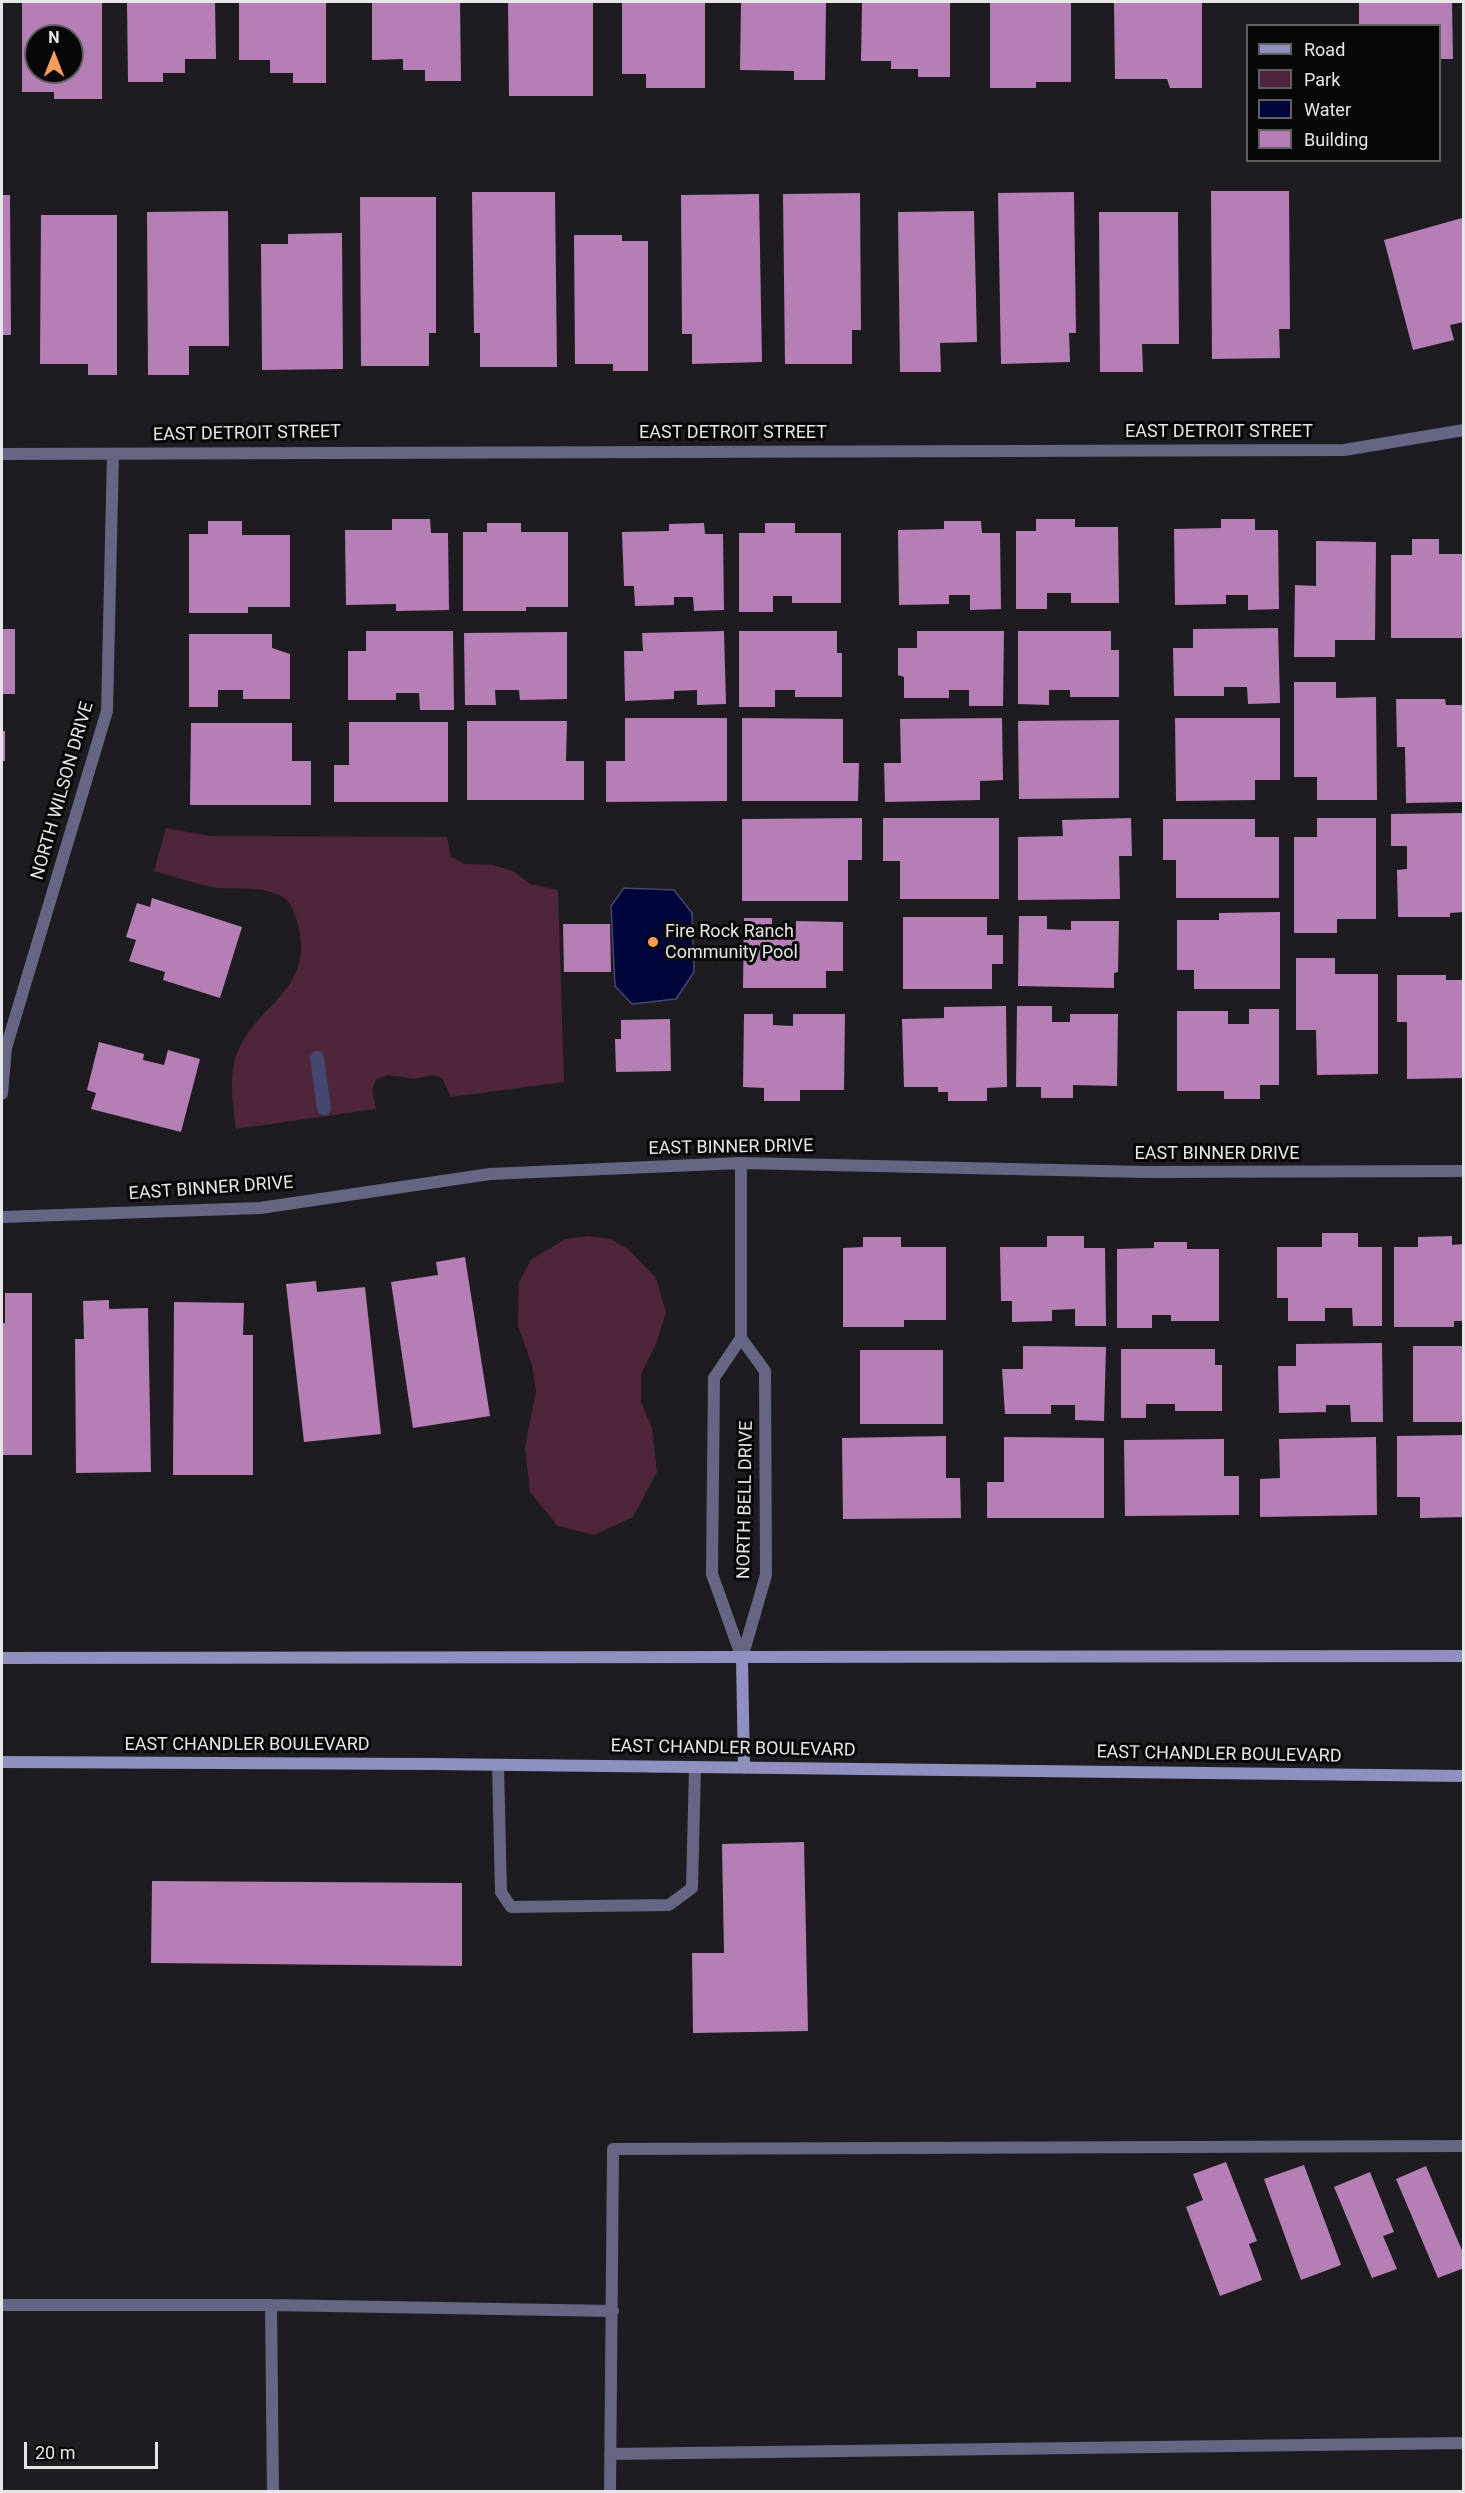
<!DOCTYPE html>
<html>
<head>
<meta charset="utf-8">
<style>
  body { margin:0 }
  #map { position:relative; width:1465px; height:2493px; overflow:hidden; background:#1e1c20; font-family:Roboto,sans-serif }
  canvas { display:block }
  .frame { position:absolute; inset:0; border:3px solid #e6e5e8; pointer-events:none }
  .legend { position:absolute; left:1246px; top:24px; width:195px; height:138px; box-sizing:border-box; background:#070708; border:2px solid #606062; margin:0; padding:8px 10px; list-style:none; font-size:18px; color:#e6e5e8 }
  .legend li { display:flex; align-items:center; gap:12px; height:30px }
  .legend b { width:30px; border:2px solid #606062 }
  .north { position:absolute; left:24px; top:24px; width:60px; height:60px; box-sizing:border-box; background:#070708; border:2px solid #606062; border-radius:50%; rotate:0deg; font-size:16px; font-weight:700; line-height:24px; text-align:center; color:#e6e5e8 }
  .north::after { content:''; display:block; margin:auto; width:21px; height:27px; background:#fe9c58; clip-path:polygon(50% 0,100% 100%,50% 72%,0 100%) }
  .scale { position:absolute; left:24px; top:2442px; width:134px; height:27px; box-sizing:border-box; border:3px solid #e6e5e8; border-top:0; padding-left:8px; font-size:18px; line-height:21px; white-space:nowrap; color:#e6e5e8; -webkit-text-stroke:4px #070708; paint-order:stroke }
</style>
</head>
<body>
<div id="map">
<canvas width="1465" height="2493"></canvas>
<div class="frame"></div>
<ul class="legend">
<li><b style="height:8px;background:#8f90bf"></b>Road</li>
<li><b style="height:16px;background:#4f253c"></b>Park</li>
<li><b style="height:16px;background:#000539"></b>Water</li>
<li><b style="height:16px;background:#b57fb6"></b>Building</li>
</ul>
<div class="north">N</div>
<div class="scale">20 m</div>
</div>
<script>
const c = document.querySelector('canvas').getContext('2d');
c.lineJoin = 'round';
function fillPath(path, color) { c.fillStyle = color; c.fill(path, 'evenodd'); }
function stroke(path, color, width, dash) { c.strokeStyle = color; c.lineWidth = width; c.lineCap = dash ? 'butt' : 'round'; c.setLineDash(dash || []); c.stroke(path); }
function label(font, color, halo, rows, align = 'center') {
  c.font = font + ' Roboto,sans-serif'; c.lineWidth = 6; c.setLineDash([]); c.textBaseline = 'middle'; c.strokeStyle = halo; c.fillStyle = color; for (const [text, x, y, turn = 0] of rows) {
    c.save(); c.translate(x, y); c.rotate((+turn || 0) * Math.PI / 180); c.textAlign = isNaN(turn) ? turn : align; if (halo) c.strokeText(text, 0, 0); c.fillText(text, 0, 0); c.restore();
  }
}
fillPath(new Path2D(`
  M166,828L210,836L447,837L451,857L465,864L493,865L515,872L530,884L558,890L564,1082L451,1097L442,1078L433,1075L415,1079L388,1075L376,1080L372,1090L376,1109L236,1129C234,1108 229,1085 234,1064C247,1005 319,995 297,921C295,914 291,902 284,898C262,884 236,891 212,887C192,883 173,876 154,871Z
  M588,1236L611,1239L628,1249L656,1278L666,1313L656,1344L641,1374V1402L652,1428L657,1472L633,1517L594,1535L558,1526L530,1492L525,1447L536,1391L532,1365L518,1326L519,1282L531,1260L565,1239Z`), '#4f253c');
const water = new Path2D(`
  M624,888L674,890L692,913L694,972L676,999L632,1004L615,986L611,906Z`);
fillPath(water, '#000539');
stroke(water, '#45486e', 1.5);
stroke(new Path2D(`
  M317,1058L324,1108`), '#45486e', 14);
fillPath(new Path2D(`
  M22,2H102V99H54V92H22ZM36,36H72V72H36Z
  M127,2H215L216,59H185V73H163V82H128Z
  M239,2H326V83H293V73H270V60H239Z
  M372,2H460L461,81H425V70H403V59L372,60Z
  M508,2H593V96H509Z
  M622,2H705V88H646V74H622Z
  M741,2H826L825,80H794V71L740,70Z
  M862,2H950V77H918V69H891V61H861Z
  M990,2H1071V82H1036V88H990Z
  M1114,2H1202V88H1170L1167,79H1115Z
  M1359,2H1452L1453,59H1440V26H1359Z
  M1211,191H1289L1290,329H1279L1280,358L1212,359Z
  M472,192H555L557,367H480V333H474Z
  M1074,192L1076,333H1069L1070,362L1001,364L998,193Z
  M860,193L861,330H852V364H785L783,194Z
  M759,194L762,362L692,364V334H682L681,195Z
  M2,195H10L11,335H2Z
  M360,197H436V333H429V366H361Z
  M228,211L229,346H189V375H148L147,212Z
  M974,211L977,342L940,343L941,372H900L898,212Z
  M1099,212H1178L1179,344H1142L1143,372H1100Z
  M41,215H117V375H88V364H40Z
  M1462,218L1464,322L1450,325L1454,340L1413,350L1384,240Z
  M342,233L343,369L262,370L261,244H288V234Z
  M574,235H622V241H648V371H613V364H575Z
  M392,519H430L431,533H448L449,610L396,611V604L346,605L345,530H392Z
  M1036,519H1075V527H1118L1119,603H1071V593H1047V609H1016V531H1036Z
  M1221,519H1255V530H1278L1279,609L1248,610V595H1226V604L1175,605L1174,529L1221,528Z
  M208,521H242V535H290V607H248V613H189V534H208Z
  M944,521H981L982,533H1000L1001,609L970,610V595H949V604L899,605L898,530L944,529Z
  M487,523H521V532H568V607H526V611H463V532H487Z
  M704,523L705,534H723L724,610L694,611L693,597H674V605L635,606L634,586H624L622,532L669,531V524Z
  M765,523H795V533H841V603H792V596H773V612H739V533H765Z
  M1412,539H1439V554H1464V638H1391V555H1412Z
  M1316,541L1376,542L1375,640H1335V657H1294L1295,585L1316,586Z
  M1278,628L1280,703L1248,704L1247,687H1224V696H1174L1173,648H1193V629Z
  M2,629H15V694H2Z
  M366,631H453L454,710H420L419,693H396V700H348V651H366Z
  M724,631L726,704L697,705V690L674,691V699L625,701L624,651H643L642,633Z
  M739,631H837V653H842V697H795V690H775V707H739Z
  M917,631H1004L1003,706H969V690H949V698H904V677L898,675V648H917Z
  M1018,631H1111V650H1119V697H1070V690H1049V705L1018,704Z
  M567,632V699L520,700L519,690H495L496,705H465L464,633Z
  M189,634H272V648L290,654V699H243V690H218V707H189Z
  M1294,682H1336V698L1376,697L1377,800H1317V777H1294Z
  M1396,699H1445L1446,705H1464V802L1406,803L1405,747H1397Z
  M625,718H727V801L606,802V761H625Z
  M742,718L843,719V763H859L858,801H742Z
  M1002,718L1003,780L980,781V800L885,802L884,763H901L900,719Z
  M1175,718H1280V780H1255V800L1176,801Z
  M1119,720V798L1019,799L1018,721Z
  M467,721H567L566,761H584V800H467Z
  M349,722H448V802H334V765H349Z
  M191,723H292V761H311V805H190Z
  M2,731H5V761H2Z
  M1464,813V912L1450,913V917H1398L1397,870L1407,869V846H1391V814Z
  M862,818V860H848V901H742V819Z
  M883,818H999V899H900V861H883Z
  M1131,818L1132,856H1119L1120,899L1018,900V837L1063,836L1062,820Z
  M1317,818H1376V919H1337V933H1294V837H1317Z
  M1163,819H1255V837H1279V898H1176V860H1163Z
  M152,898L242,927L220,998L163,980L165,972L129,961L136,940L126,937L137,903L150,907Z
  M1280,912V989H1194V970H1177V920H1219V913Z
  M1019,916H1047V929L1071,930V921H1119L1118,972L1114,973V988L1018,986Z
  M903,917H987V935H1003V964H992V989H903Z
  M744,918H772V929H796V921L843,922V971H826V988H743Z
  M563,924H610L611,972H564Z
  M1296,958H1335V974H1378V1074L1317,1075L1316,1030H1296Z
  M1397,975H1446V980H1464V1078L1407,1079V1022H1397Z
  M1006,1006L1007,1087L987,1088V1101H948V1092H938V1087H904L902,1019L944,1018V1007Z
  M1017,1006H1052V1022H1070V1014H1118L1117,1086L1073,1085V1098H1041V1087H1016Z
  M1249,1009H1279V1085H1260V1099H1224V1091H1177V1011H1228V1024H1249Z
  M744,1014H773V1025L793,1026V1014H845L844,1090H800V1101H764V1088L743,1087Z
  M670,1019L671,1071L616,1072L615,1039H621V1020Z
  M99,1042L144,1054L143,1060L164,1065L168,1050L200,1059L181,1132L91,1109L96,1093L87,1090Z
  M1322,1233H1358V1247H1382V1326H1353L1352,1308H1325V1321H1288V1298H1277V1247H1322Z
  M1047,1236H1084V1248H1105L1106,1326H1075V1309L1052,1310V1321L1012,1322V1301H1001L1000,1247H1047Z
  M1452,1236V1245L1464,1244V1321H1454V1327H1394V1247H1418V1237Z
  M863,1237H901V1247H946V1320H904V1327H843V1248L863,1247Z
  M1154,1242H1187V1249H1219V1321H1171V1315H1152V1328H1117V1249L1154,1248Z
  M465,1257L490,1416L413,1428L391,1282L438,1275L436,1262Z
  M316,1281L317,1292L365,1287L381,1434L304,1442L286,1284Z
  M5,1293H32V1455H2V1323H5Z
  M109,1300V1309L148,1308L151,1472L76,1473L75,1339H84L83,1301Z
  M174,1302L244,1303L243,1335H253V1475H173Z
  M1382,1343L1383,1422H1351L1350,1405H1326V1412L1279,1413L1278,1366H1296V1344Z
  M1023,1346L1106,1347L1104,1421L1075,1420V1405H1051V1414H1005L1002,1369H1023Z
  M1413,1346H1464V1422H1413Z
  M1121,1349H1215V1365H1222V1411H1175V1404H1146V1418H1121Z
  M860,1350H943V1424H860Z
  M1464,1435V1517L1420,1518V1497H1397V1436Z
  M946,1436V1478H960L961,1518L843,1519L842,1438Z
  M1004,1437L1104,1438V1518H987V1482H1004Z
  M1376,1437L1377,1515L1260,1517V1479L1280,1478L1279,1439Z
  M1224,1439V1476H1239V1515L1125,1516L1124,1440Z
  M804,1842L808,2031L693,2033L692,1953H724L722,1844Z
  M152,1881L462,1883V1966L151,1963Z
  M1226,2162L1257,2241L1249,2244L1262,2280L1220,2296L1186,2207L1203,2200L1193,2174Z
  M1304,2165L1341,2265L1301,2280L1264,2179Z
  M1426,2166L1464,2255V2268L1438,2278L1396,2179Z
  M1370,2172L1394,2232L1383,2236L1397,2269L1372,2278L1334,2187Z`), '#b57fb6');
stroke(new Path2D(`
  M498,1765L501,1892L511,1907L669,1905L692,1888L695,1767
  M2,2305H271L613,2311
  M271,2305L273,2492
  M610,2454L1464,2443
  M610,2492L613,2149L1464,2146`), '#656683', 12);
stroke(new Path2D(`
  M2,454L1344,450L1464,430
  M2,1094L6,1048L107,711L113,454
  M741,1163V1338L714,1378L712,1574L742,1658
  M2,1217L260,1208L490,1174L741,1163L1145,1172L1464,1171
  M741,1338L765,1371L766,1575L742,1658`), '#656683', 12);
stroke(new Path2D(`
  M2,1658L1464,1656
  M742,1658L744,1768
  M2,1762L433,1764L1464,1776`), '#8f90bf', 12);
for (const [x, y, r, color] of [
  [653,942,6,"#fe9c58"]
]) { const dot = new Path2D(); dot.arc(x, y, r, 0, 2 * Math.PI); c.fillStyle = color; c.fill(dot); stroke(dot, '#070708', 2); }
label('18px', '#e6e5e8', '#070708', [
  ["EAST DETROIT STREET",1219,432],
  ["EAST DETROIT STREET",733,433],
  ["EAST DETROIT STREET",247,434,-1],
  ["NORTH WILSON DRIVE",63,791,-74],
  ["EAST BINNER DRIVE",731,1148,-1],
  ["EAST BINNER DRIVE",1217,1154],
  ["EAST BINNER DRIVE",211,1189,-4],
  ["NORTH BELL DRIVE",746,1500,-89],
  ["EAST CHANDLER BOULEVARD",247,1745],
  ["EAST CHANDLER BOULEVARD",733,1749,1],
  ["EAST CHANDLER BOULEVARD",1219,1755,1]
]);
label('18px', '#e6e5e8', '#070708', [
  ["Fire Rock Ranch",665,932],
  ["Community Pool",665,953]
], 'left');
</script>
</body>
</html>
